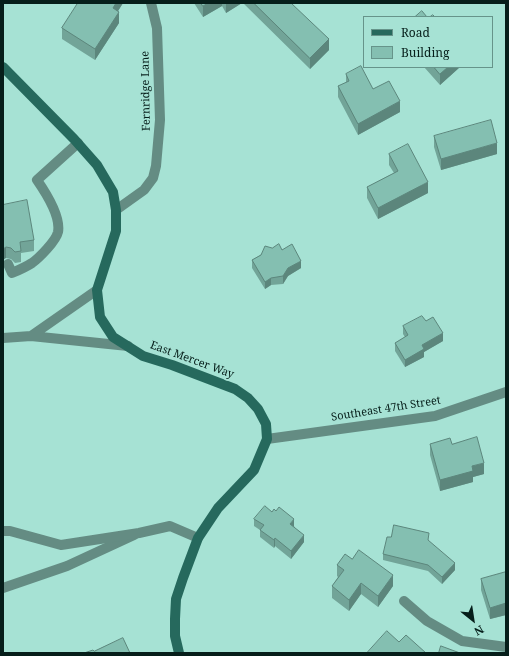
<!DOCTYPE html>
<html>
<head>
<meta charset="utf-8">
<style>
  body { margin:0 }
  #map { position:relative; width:509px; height:656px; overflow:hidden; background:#a6e2d4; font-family:"Noto Serif",serif }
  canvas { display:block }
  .frame { position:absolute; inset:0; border:4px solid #061e1a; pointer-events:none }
  .legend { position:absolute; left:363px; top:16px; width:130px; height:52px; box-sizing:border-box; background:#a6e2d4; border:1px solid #66948a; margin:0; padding:5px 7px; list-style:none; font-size:12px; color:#061e1a }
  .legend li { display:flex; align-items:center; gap:8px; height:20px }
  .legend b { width:20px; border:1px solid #66948a }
  .north { position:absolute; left:453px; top:600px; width:40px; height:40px; -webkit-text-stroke:3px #a6e2d4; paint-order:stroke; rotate:150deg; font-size:11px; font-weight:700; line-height:16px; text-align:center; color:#061e1a }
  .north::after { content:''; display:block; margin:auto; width:14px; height:18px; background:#061e1a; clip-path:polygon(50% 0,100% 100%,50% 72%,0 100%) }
</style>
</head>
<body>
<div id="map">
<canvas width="509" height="656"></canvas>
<div class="frame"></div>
<ul class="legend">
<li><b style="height:5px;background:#26695d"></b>Road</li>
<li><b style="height:11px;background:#84bfb1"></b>Building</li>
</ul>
<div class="north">N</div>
</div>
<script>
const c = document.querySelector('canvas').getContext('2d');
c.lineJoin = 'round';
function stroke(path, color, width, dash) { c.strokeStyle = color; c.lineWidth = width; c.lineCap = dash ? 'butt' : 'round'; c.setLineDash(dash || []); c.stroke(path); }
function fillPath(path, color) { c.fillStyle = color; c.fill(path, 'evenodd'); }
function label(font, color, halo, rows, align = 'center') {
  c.font = font + ' "Noto Serif",serif'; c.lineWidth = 3.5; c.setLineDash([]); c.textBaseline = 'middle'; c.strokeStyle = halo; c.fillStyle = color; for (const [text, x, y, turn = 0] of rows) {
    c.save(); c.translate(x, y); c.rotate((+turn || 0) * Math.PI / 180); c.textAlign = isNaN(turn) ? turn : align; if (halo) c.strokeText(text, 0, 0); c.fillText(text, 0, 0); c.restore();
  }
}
stroke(new Path2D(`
  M97,290L31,336L128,346
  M3,338L31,336
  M3,588L67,566L134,535`), '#648c83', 10);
stroke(new Path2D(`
  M116,210L144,190L153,178L156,166L160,120L157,28L151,3
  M8,264L12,273C19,270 26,267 32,263C39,258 56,241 58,232C61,216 46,193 37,180L78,143
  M267,439L435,416L506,392
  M3,531H10L61,545L139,533L170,526L198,538
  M404,601L427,621L462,641L506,647`), '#648c83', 10);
stroke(new Path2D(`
  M3,67L74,139L97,165L113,192L116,210V231L97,290L100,317L113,337L143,356L172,365L235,389L248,398L258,409L266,424L267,439L254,470L218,508L198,538L183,578L176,599L175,619V636L179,653`), '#26695d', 10);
fillPath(new Path2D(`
  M78,3H123L118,11L119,23L95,60L62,39V28Z
  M194,3H242L226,13L222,6L203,17Z
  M243,3H291L329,50L310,69Z
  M424,67H460L440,85Z
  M346,74L373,89L400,112L358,135L338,97V86L346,83Z
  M434,136L497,154L441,170L434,147Z
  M389,154L428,193L378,219L367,198V187L394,173L389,165Z
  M3,205L34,240V251L21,253V262L15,263L11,259L6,258Z
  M272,248L282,250L301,268L288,276L283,284L271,285L265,289L252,268V260Z
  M426,321L443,341L424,352V357L405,367L395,351V343L405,337L403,334V326Z
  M430,444H452L484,474L473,477V482L440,491L430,455Z
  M272,512L294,526L304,542L291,559L275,546L274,548L260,537V530L254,526V519Z
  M391,537L429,541L455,570L442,584L428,571L383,560V554Z
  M352,559L393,586L378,607L361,594L349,611L332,598V586L338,577L337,576V565Z
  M506,572V615L490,619L481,590V579Z`), '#72a498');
fillPath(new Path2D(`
  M116,3H123L113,19V8Z
  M208,3H222V6L203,17V6Z
  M226,3H242L226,13Z
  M119,12V23L95,60V49Z
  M329,39V50L310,69V58Z
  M448,67H460L440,85V74Z
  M400,101V112L358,135V124Z
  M497,143V154L441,170V159Z
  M428,182V193L378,219V208Z
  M6,247V258L3,260V249Z
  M301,261V268L288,276L283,284V276L288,268Z
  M271,278V285L265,289V282Z
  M443,333V341L424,352V357L405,367V360L422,345Z
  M484,463V474L473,477V482L440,491V480L472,466Z
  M294,519V526L290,531V524Z
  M304,535V542L291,559V551Z
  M275,538V546L274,548V540Z
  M455,563V570L442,584V577Z
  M393,575V586L378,607V596Z
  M361,583V594L349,611V600Z
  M506,603V615L490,619V608Z`), '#5c867c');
const building = new Path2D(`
  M78,3H116L113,8L119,12L95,49L62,28Z
  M201,3H208L203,6Z
  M254,3H291L329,39L310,58Z
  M422,11L427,17H415Z
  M433,15L435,17H430Z
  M361,66L373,89L389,81L400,101L358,124L338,86L349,81L346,74Z
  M434,67H448L440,74Z
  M491,120L497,143L441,159L434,136Z
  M408,144L428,182L378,208L367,187L398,171L389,154Z
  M27,200L34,240L20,242L21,251L15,252L11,248L6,247L3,249V205Z
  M279,244L282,250L292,244L301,261L288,268L283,276L271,278L265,282L252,260L261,255L265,246L272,248Z
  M422,316L426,321L433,317L443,333L422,345L424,349L405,360L395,343L408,335L403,326Z
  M477,437L484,463L472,466L473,471L440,480L430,444L450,438L452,444Z
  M265,506L272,512L274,509L276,511L279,507L294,519L290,524L304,535L291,551L275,538L274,540L260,530L264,525L254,519Z
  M394,525L429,533L428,540L455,563L442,577L428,565L383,554L387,537H391Z
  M359,550L393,575L378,596L361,583L349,600L332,586L344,570L337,565L345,554L352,559Z
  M506,572V603L490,608L481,579Z
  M387,631L399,642L406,635L426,653H367Z
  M123,638L130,653H84L93,650L94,651Z
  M441,646L460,653H439Z`);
fillPath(building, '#84bfb1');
stroke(building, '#5c867c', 1);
label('11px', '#061e1a', '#a6e2d4', [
  ["Fernridge Lane",146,91,-91],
  ["East Mercer Way",192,360,20],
  ["Southeast 47th Street",386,409,-9]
]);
</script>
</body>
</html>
